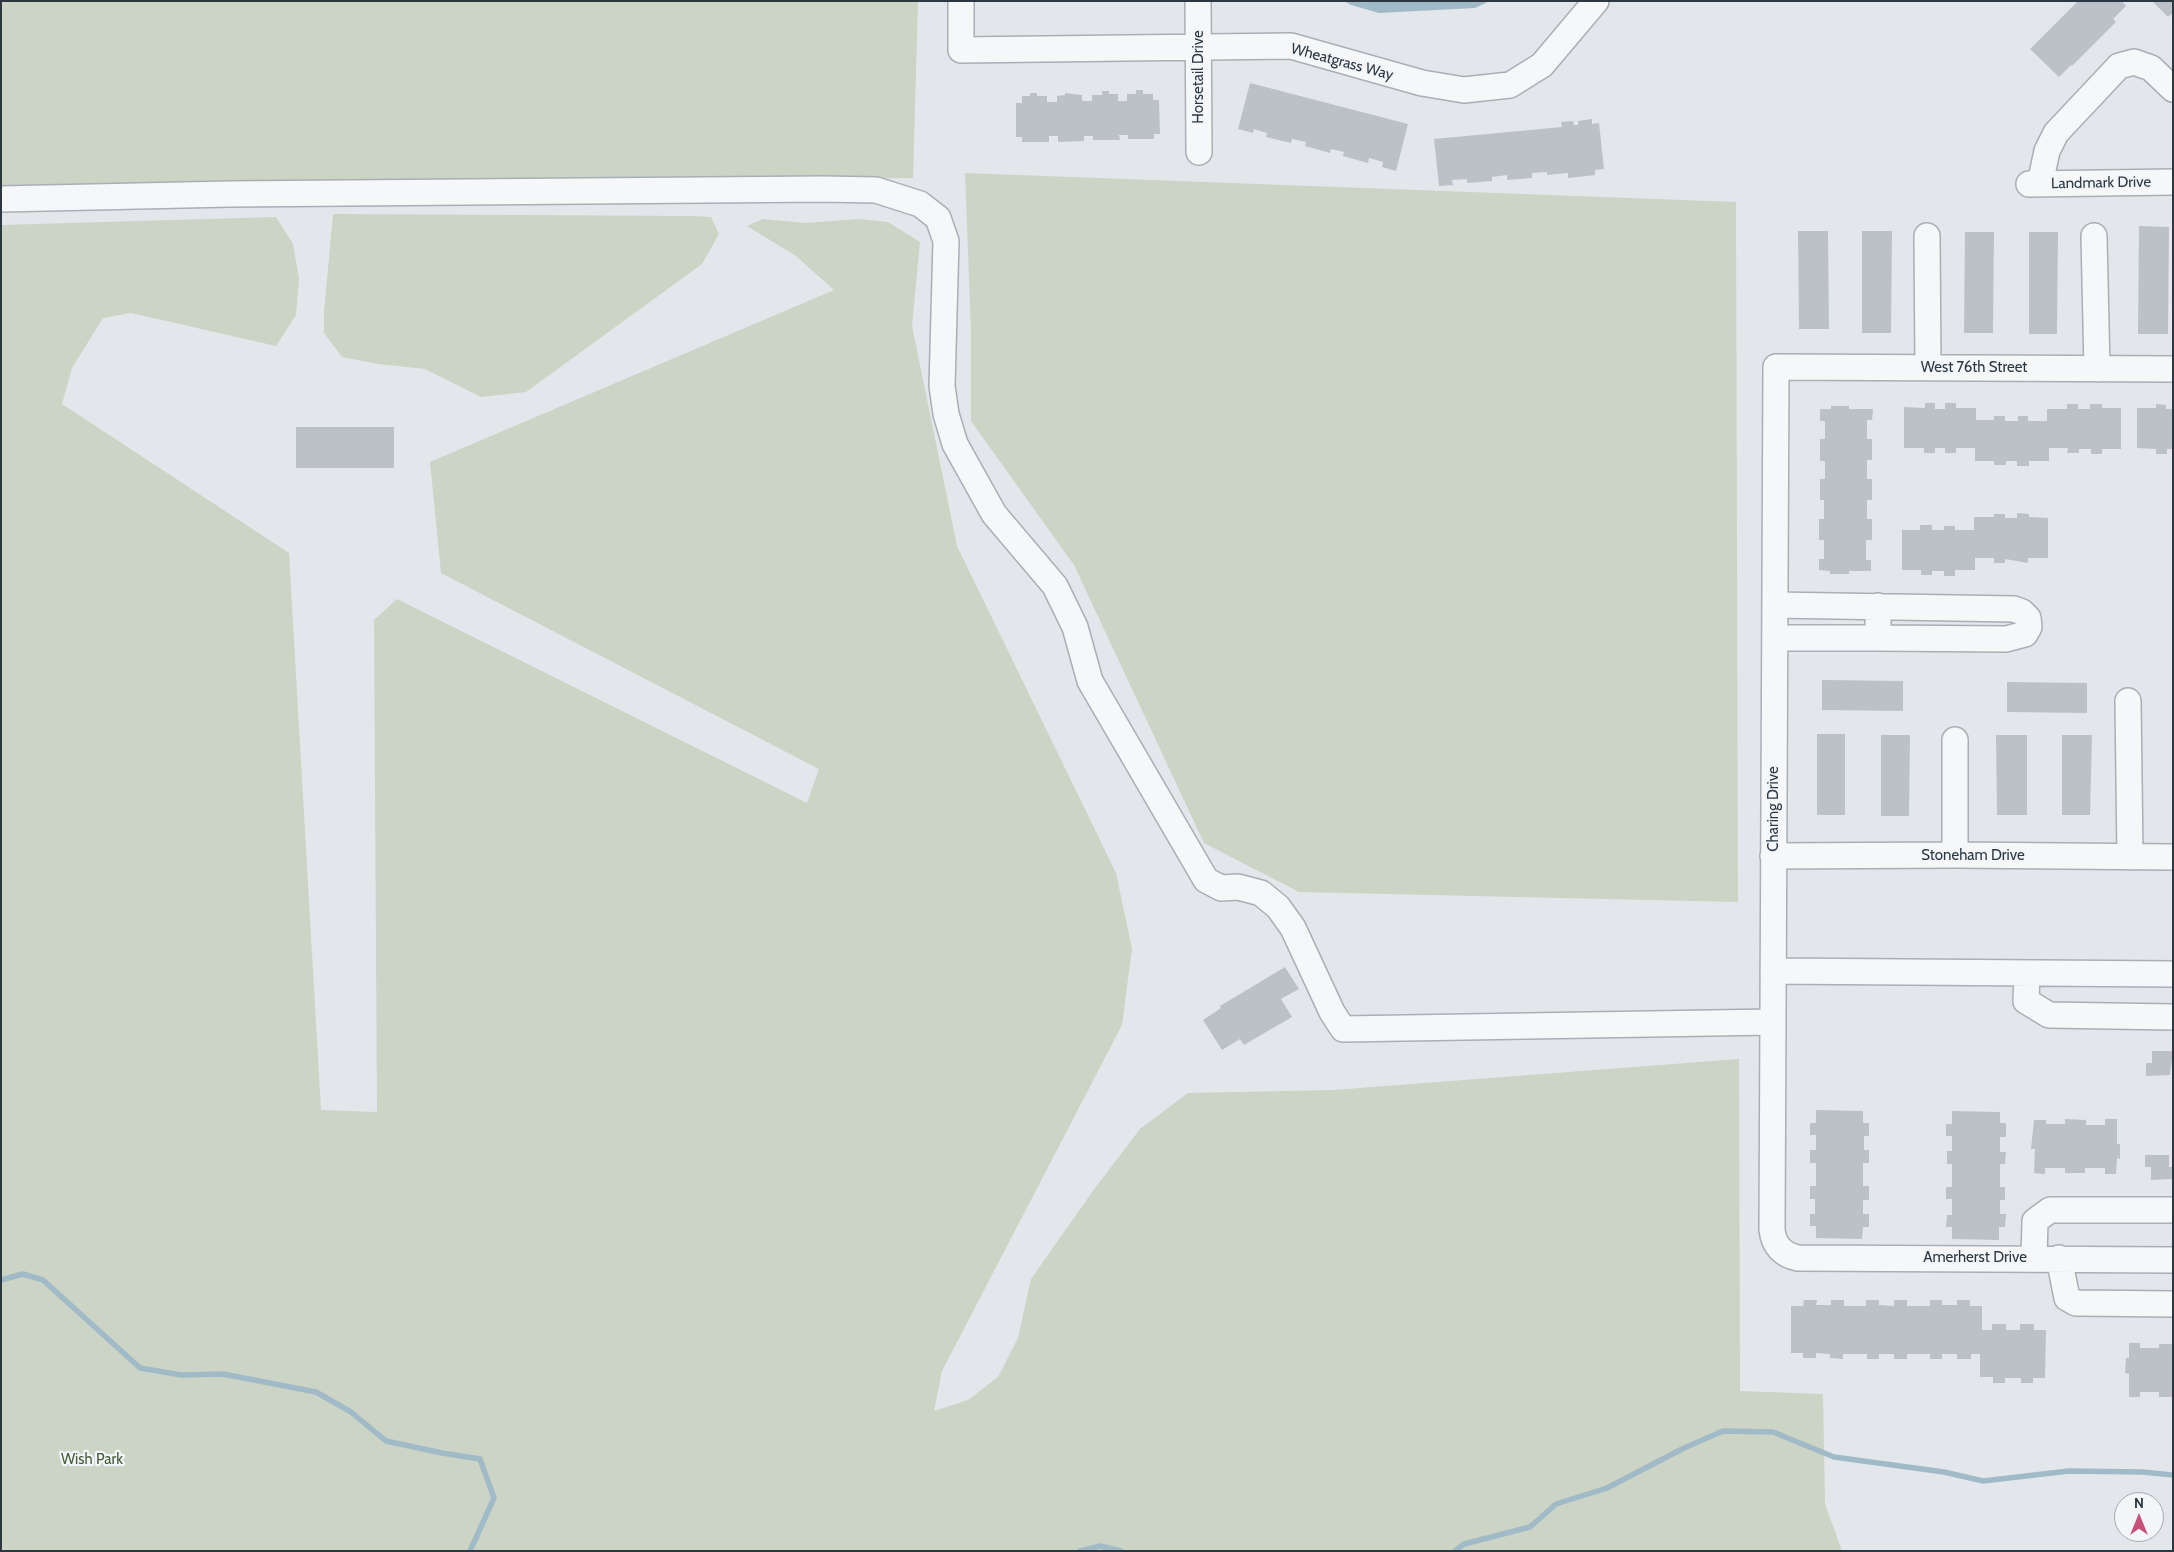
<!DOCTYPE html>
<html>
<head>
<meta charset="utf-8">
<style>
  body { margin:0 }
  #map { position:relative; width:2174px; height:1552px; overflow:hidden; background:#e3e7eb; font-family:Cabin,sans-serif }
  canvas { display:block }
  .frame { position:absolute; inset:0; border:2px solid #2c3742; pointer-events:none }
  .north { position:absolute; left:2114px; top:1492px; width:50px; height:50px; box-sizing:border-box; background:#f3f6f8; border:1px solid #a3aaaf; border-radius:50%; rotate:0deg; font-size:14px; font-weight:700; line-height:20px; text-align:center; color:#2c3742 }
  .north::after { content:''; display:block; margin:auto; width:18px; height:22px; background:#c75176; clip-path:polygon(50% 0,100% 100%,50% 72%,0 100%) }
</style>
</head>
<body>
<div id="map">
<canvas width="2174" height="1552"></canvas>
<div class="frame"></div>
<div class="north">N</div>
</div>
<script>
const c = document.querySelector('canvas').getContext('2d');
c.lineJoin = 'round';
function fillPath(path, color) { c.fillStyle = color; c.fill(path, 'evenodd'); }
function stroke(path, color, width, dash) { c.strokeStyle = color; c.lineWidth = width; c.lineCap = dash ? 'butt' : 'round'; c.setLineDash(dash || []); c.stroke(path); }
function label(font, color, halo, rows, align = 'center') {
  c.font = font + ' Cabin,sans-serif'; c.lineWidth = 4.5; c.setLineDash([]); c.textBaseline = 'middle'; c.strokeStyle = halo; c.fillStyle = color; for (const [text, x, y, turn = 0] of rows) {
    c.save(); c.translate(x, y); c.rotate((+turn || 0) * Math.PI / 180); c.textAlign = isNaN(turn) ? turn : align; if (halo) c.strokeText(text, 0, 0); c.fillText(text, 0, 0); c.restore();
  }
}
fillPath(new Path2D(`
  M1,1H918L913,178L1,186Z
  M965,173L1736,202L1738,902L1299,892L1204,843L1074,565L971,421V331Z
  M333,214L693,216L711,217L719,234L702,264L526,392L481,397L425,369L378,364L342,357L324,333V312Z
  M276,217L293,244L299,279L296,315L276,346L131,313L103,318L72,368L62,404L289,553L321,1110L377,1112L374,620L397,599L807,803L819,769L441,573L430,462L834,290L796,256L747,226L763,219L806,223L859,219L888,222L920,242L912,326L957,546L1116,873L1132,949L1122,1025L942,1371L934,1411L968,1400L998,1377L1018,1338L1031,1279L1095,1188L1140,1129L1188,1093L1333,1090L1739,1059L1740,1391L1823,1394L1825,1504L1842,1551H1V225Z`), '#cbd4c5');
fillPath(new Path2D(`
  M1344,1H1490L1475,8L1379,13L1351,5Z`), '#a1bac8');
stroke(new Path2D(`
  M1,1280L23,1274L43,1280L140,1368L181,1375L223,1374L316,1392L351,1412L386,1441L442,1453L480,1459L494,1498L470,1551
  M1080,1551L1100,1546L1121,1551
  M1455,1551L1464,1544L1530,1527L1556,1504L1607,1488L1684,1448L1723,1431L1773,1432L1834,1457L1944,1472L1983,1481L2069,1471L2142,1472L2173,1475`), '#a1bac8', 5.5);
fillPath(new Path2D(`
  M2078,1H2122L2126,6L2113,19L2116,22L2072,66L2071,65L2059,77L2030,49Z
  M2152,1H2173V16L2171,14L2168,17Z
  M1250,83L1408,124L1396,171L1382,167L1383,162L1369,158L1368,163L1343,156L1344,152L1331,149L1330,153L1305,146L1306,142L1292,139L1291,143L1266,137L1267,133L1254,129L1253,133L1238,129Z
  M1136,90H1143V94H1153V100H1159L1160,134H1154V139H1128V135H1119L1120,140H1093V136H1084V141L1058,142V136H1049V142H1022V137H1016V103H1022V96H1030V93H1037V96H1047V102H1057V96L1065,95V93L1082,95V101H1092V95H1102V91H1109V94H1118V101H1127V94H1136Z
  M1592,119V124L1599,123L1604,169L1595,170V175L1568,178V173L1547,175V172L1532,173V178L1507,180V175L1492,177V181L1467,183V179L1452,180L1453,185L1439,186L1434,139L1562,127L1561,122L1573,121L1574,125H1578V121Z
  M2139,226L2169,227L2168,334H2138Z
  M1798,231H1828L1829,329H1799Z
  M1862,231H1892L1891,333H1862Z
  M1965,232H1994L1993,333H1964Z
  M2029,232H2058L2057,334H2029Z
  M1925,403H1935V409H1945V403H1956V408H1976V420H1994V416H2005V421H2018V416H2028V421H2047V409H2067V404H2078V409H2090V404H2102V408H2121V449H2102V454H2091V449H2079V453H2067L2068,448H2049V461H2029V466H2017V461H2006V465H1994V461H1975V448H1956V453H1945V448H1935V453H1924V448H1904V407L1925,408Z
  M2156,404L2166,405V409H2173V449H2167V454H2156V449L2137,448V408H2156Z
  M1831,406H1849V409H1873L1872,420H1867V439H1872V460H1867V479H1872V500H1867V519H1872V540H1866V560H1871V571H1849V574H1830V571L1819,570V559H1824V540H1819V519H1824V500H1820V479H1825V461H1820V439H1825V421H1820V409H1831Z
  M296,427H394V468H296Z
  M2017,513L2029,514V517L2048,518V558H2028V563L2005,559V563H1994V558H1975V570H1955V576H1944V571H1932V575H1921V570H1902V530H1920V525H1932V530H1944V526H1955V530H1974V517H1994V514H2005V518H2017Z
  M1822,680L1903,681V711L1822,710Z
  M2007,682L2087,683V713L2007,712Z
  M1817,734H1845V815H1817Z
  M1881,735H1910L1909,816H1881Z
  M1996,735H2027V815H1997Z
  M2062,735H2092L2090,815H2062Z
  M1285,967L1299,989L1281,999L1292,1017L1244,1045L1240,1039L1222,1050L1203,1020L1221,1008L1220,1006Z
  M2152,1051H2173L2170,1075L2146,1076V1063H2152Z
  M1816,1110L1863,1111V1123H1869V1136H1864V1150H1869V1163H1863V1186H1869V1200H1863V1214H1869V1227H1863L1862,1239L1816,1238V1226H1810V1214H1815V1199H1810V1186H1816V1163H1810V1150H1816V1135H1810V1123H1816Z
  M1952,1111L2000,1112V1123H2006V1137H2000V1152H2006L2005,1164H2000V1187H2005V1200H2000V1214H2006L2005,1227H1999V1240L1952,1239V1227H1946L1947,1215H1952V1199H1946V1187H1952V1164H1947V1151H1952V1136H1946V1124H1952Z
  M2065,1119L2086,1120V1125H2105V1119H2117V1144H2120V1159L2117,1158L2116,1174H2105V1168H2085V1173H2065V1168H2045V1174L2034,1173L2035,1149H2031L2034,1120H2046V1124H2065Z
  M2145,1155H2169V1167H2173V1179L2151,1180V1167H2145Z
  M1804,1300H1817L1816,1305H1831V1300H1844V1306H1866V1300H1879V1305L1894,1306V1300H1907V1306H1930V1300H1942V1305H1957V1300H1970V1306H1982V1330H1992V1324H2006V1330H2020V1324H2034V1330H2046L2045,1378H2033V1383H2021V1378H2005V1383H1993V1377H1980V1354H1971V1359H1957V1354H1942V1359H1930V1354H1907V1359H1894V1354H1879V1359H1867V1354H1843V1359L1830,1358V1354L1816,1353V1358H1803V1353H1791V1306H1803Z
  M2129,1343H2140V1348H2159V1344H2173V1397H2159V1392H2140V1397H2129V1374L2125,1373L2126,1358H2129Z`), '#bbc1c7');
const minor = new Path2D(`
  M961,1V50L1291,46L1422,83L1464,90L1510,85L1542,65L1596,1
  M1198,1L1199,152
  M2029,184L2173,182
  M2040,184L2047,151L2056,133L2119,66L2134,62L2151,68L2173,89
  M1,199L230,194L823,189L876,190L920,204L938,218L946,241L942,386L946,414L955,444L994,514L1055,586L1075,627L1090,681L1206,880L1221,888L1238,887L1261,893L1278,907L1293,928L1332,1012L1343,1029L1773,1022
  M1927,236L1928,368
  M2094,236L2097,369
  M2173,369L1776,367L1772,1230C1774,1246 1783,1255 1798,1258L2173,1260
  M1775,605L2014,609L2022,612L2028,618L2029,627L2025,634L2006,639L1878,638V606
  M1775,638H1878
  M2128,701L2130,857
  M1955,740V855
  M1773,856L1955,855L2173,857
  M1773,971L2173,974
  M2027,973L2026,1001L2049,1015L2173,1017
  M2034,1258L2035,1221L2050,1210H2173
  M2059,1258L2067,1298L2076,1303L2173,1304`);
stroke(minor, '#a8afb5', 28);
stroke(minor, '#f6f7f9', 25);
label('15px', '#2c3742', '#f3f6f8', [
  ["Wheatgrass Way",1342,62,15],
  ["Horsetail Drive",1199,77,-90],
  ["Landmark Drive",2101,183,-1],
  ["West 76th Street",1974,368],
  ["Charing Drive",1774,809,-90],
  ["Stoneham Drive",1973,856],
  ["Amerherst Drive",1975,1258]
]);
label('15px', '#465d3a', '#f3f6f8', [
  ["Wish Park",92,1460]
]);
</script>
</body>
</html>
